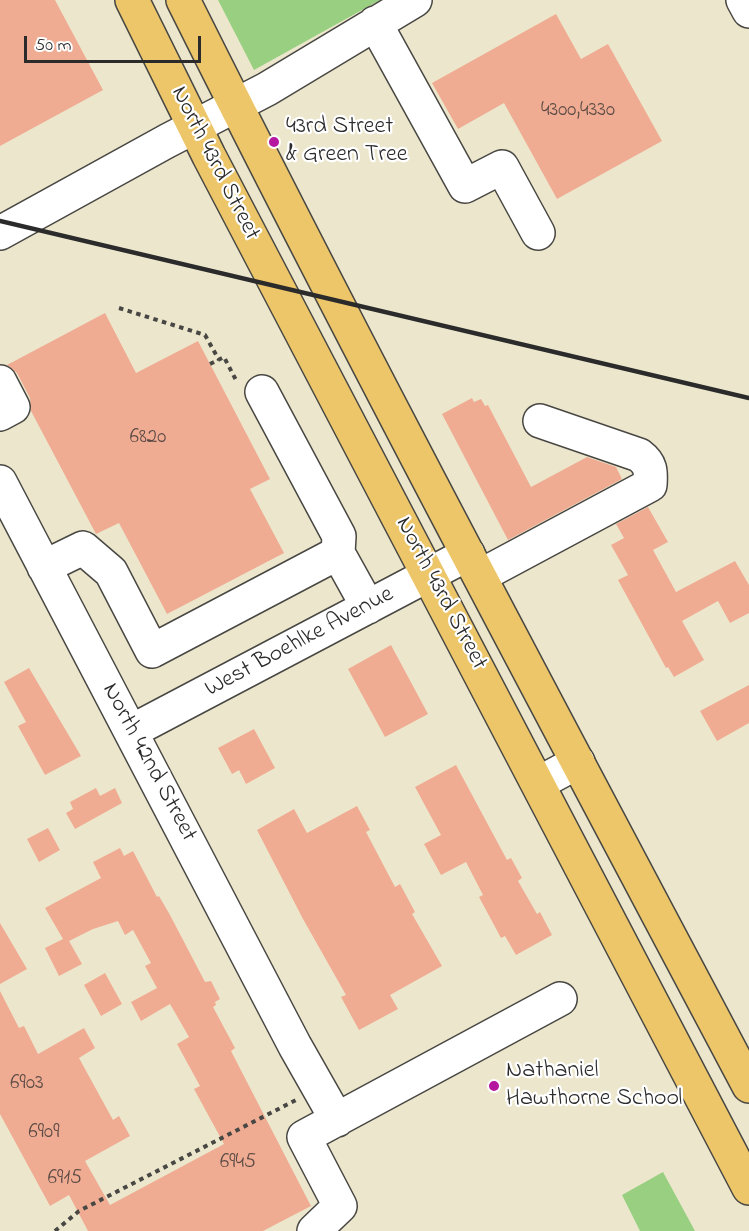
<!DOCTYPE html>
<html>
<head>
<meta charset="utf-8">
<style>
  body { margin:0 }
  #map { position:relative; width:749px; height:1231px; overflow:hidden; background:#ece7cc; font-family:"Indie Flower",sans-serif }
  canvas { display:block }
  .scale { position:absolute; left:24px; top:36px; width:177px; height:27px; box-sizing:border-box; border:3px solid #2b2b2b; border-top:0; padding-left:8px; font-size:18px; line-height:21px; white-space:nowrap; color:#2b2b2b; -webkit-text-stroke:4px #fff; paint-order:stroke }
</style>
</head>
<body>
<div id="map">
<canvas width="749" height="1231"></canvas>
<div class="scale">50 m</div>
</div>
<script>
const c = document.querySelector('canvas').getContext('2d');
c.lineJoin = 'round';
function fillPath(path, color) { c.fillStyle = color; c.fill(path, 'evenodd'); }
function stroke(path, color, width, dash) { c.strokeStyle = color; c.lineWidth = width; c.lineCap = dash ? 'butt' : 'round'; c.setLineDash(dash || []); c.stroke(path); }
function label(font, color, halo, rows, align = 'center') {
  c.font = font + ' "Indie Flower",sans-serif'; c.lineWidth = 4.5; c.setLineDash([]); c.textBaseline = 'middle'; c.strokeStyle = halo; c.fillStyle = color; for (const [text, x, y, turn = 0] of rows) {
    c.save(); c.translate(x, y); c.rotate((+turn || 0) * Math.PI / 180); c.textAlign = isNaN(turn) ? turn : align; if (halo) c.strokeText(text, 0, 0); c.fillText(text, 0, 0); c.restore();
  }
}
fillPath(new Path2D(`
  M218,0H380L254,70Z
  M663,1172L695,1231H640L622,1195Z`), '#98cf81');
fillPath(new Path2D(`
  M0,0H55L103,90L0,146Z
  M556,14L581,59L608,44L662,141L557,199L504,103L458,129L432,83Z
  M105,313L136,373L198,341L270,479L250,489L284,553L167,614L119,523L96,534L31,411L30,398L17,373L7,365Z
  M472,398L474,402L481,399L485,406L488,405L531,487L587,457L616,467L622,479L508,540L442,414Z
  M648,507L668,542L653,550L676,592L735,561L749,585V613L730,623L718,601L682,621L704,660L674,677L668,667L666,668L618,580L628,575L611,545L624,538L616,524Z
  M391,645L428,714L385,737L348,669Z
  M29,668L81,756L45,775L18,726L26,722L4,682Z
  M749,685V723L717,741L700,711Z
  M254,729L275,768L246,784L239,770L232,774L218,748Z
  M456,765L507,860L511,858L522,878L518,881L537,914L540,912L552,935L516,955L505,936L501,938L479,897L483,895L466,862L441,875L424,844L441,835L415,787Z
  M96,788L100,796L115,788L122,803L75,829L66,813L73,809L70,802Z
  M357,806L370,830L366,832L395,887L400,884L415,912L412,914L442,966L390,995L398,1009L359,1030L341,997L346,995L303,919L257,830L294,809L307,833Z
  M48,828L60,850L39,862L27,839Z
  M120,848L124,856L133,851L157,897L159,896L170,915L205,982L211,981L220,999L215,1002L216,1005L213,1007L235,1048L231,1051L311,1206L263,1231H88L69,1195L50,1206L0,1114V991L19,1028L24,1026L38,1054L84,1028L95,1048L79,1058L113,1120L119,1116L130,1136L85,1161L110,1205L224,1144L194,1089L200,1086L177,1044L189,1037L170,1004L141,1021L131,1002L157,988L145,966L151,963L133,930L125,935L118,921L93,929L69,941L82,964L59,976L45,948L63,939L45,908L101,878L93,862Z
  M0,923L27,969L0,984Z
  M105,973L122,1004L101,1016L84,985Z`), '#efac93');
const minor = new Path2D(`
  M743,0L749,11
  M375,23L465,186L502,167L538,233
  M0,233L167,141L267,89L415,0
  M0,382L13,407L0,414
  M262,392L339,536L338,553
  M0,482L295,1046L337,1120
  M44,567L83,548L111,572L152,651L338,553L368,607
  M480,576L650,485C651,471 651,464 639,455L540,421
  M132,731L468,554
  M539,783L578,762
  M314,1231L340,1206L304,1137L560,999`);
const major = new Path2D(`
  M132,0L209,156L749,1188
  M183,0C365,365 558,725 749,1086`);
stroke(minor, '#484743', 36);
stroke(major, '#484743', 36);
stroke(new Path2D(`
  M119,308L205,335L219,360
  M210,364L224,357L237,382
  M55,1231L79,1211L296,1100`), '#484743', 4, [4.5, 4.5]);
stroke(minor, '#fff', 33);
stroke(major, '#ecc669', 33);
stroke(new Path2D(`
  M0,221L749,398`), '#2b2b2b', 4.5);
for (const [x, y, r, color] of [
  [274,142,6,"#b5179e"],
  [494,1086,6,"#b5179e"]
]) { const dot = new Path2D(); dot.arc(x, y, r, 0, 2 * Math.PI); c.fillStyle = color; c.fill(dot); stroke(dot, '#fff', 2); }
label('21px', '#5c4b45', null, [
  ["4300,4330",578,112],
  ["6820",148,439],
  ["6903",27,1085],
  ["6909",44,1134],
  ["6945",238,1164],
  ["6915",65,1180]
]);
label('24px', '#2b2b2b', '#fff', [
  ["43rd Street",286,128],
  ["& Green Tree",286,156],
  ["Nathaniel",506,1072],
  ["Hawthorne School",506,1100]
], 'left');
label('24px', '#2b2b2b', '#fff', [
  ["North 43rd Street",214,164,63],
  ["North 43rd Street",440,594,62],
  ["West Boehlke Avenue",300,643,-28],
  ["North 42nd Street",148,763,62]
]);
</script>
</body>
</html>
